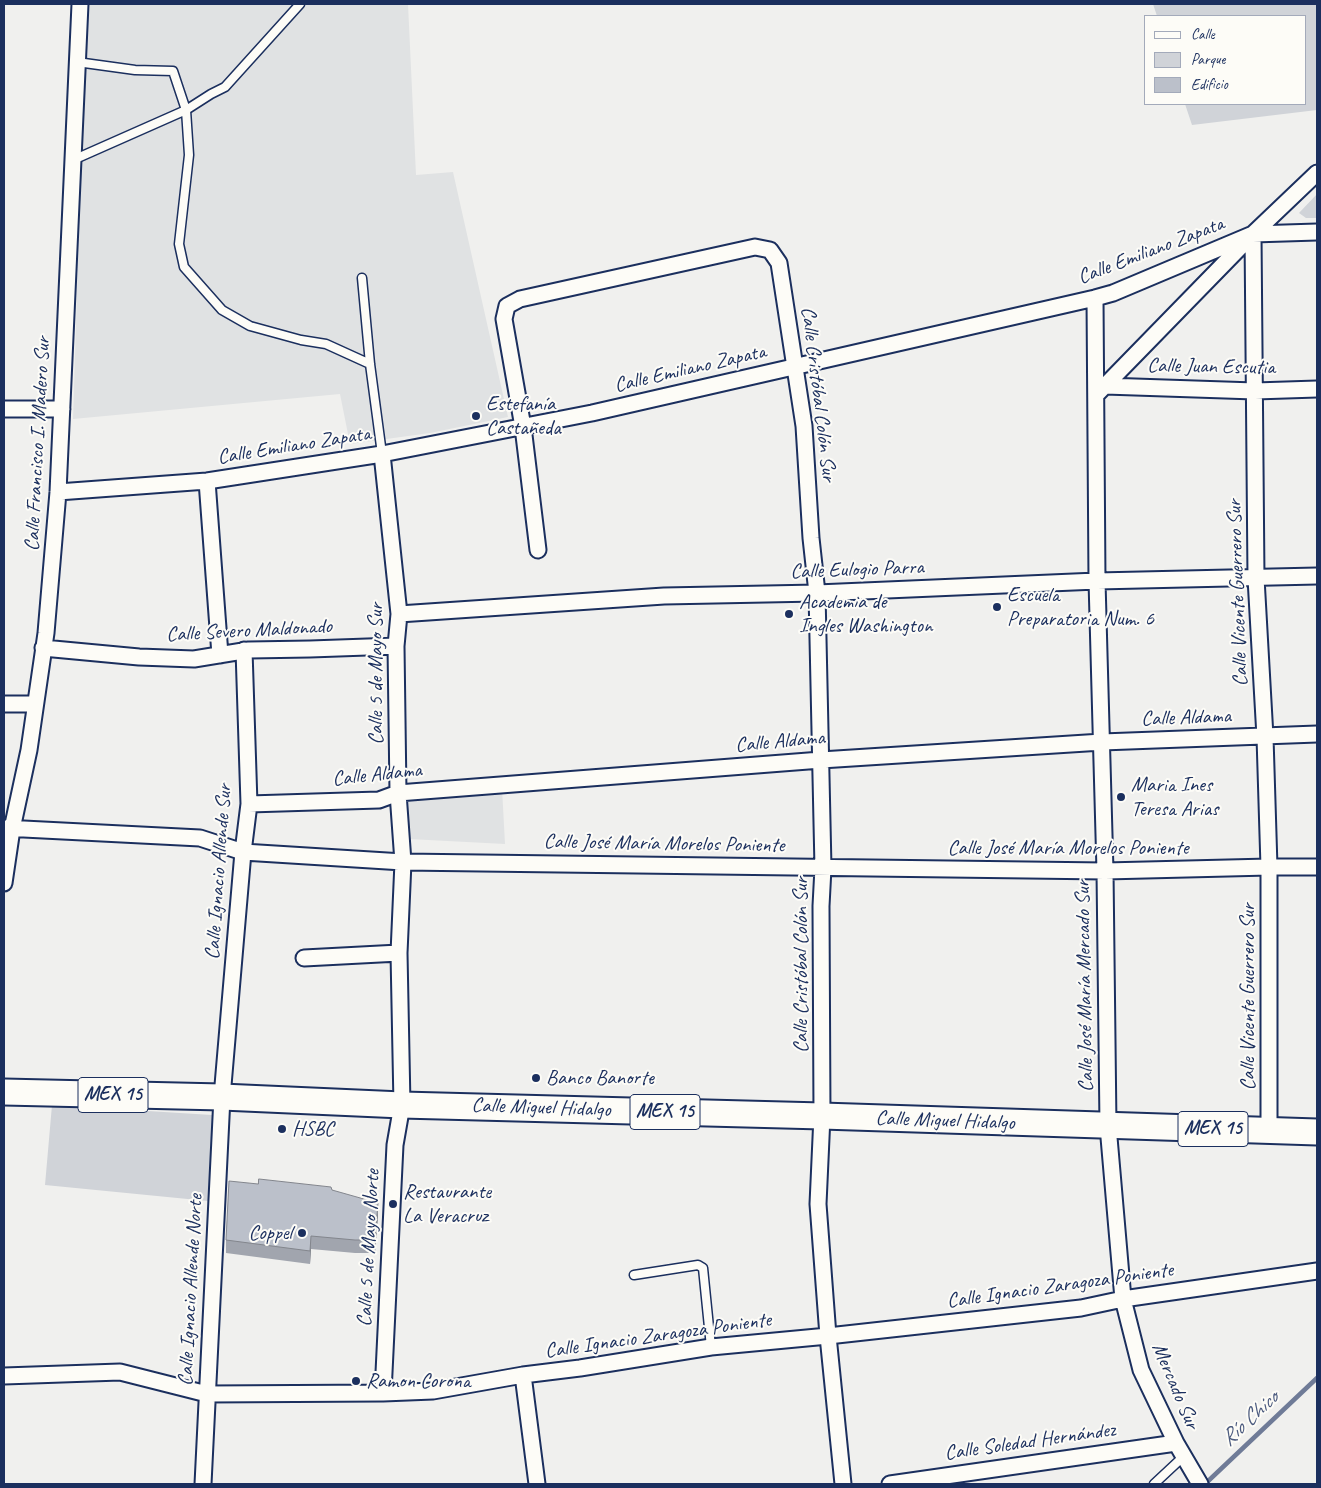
<!DOCTYPE html>
<html>
<head>
<meta charset="utf-8">
<style>
  body { margin:0 }
  #map { position:relative; width:1321px; height:1488px; overflow:hidden; background:#f0f0ee; font-family:Caveat,sans-serif }
  canvas { display:block }
  .frame { position:absolute; inset:0; border:5px solid #1b2f5e; pointer-events:none }
  .legend { position:absolute; left:1144px; top:15px; width:162px; height:90px; box-sizing:border-box; background:#fdfcf7; border:1px solid #a3aaba; margin:0; padding:6px 9px; list-style:none; font-size:15px; color:#1b2f5e }
  .legend li { display:flex; align-items:center; gap:10px; height:25px }
  .legend b { width:25px; border:1px solid #a3aaba }
</style>
</head>
<body>
<div id="map">
<canvas width="1321" height="1488"></canvas>
<div class="frame"></div>
<ul class="legend">
<li><b style="height:6px;background:#fdfcf7"></b>Calle</li>
<li><b style="height:14px;background:#d0d3d8"></b>Parque</li>
<li><b style="height:14px;background:#bbc0ca"></b>Edificio</li>
</ul>
</div>
<script>
const c = document.querySelector('canvas').getContext('2d');
c.lineJoin = 'round';
function fillPath(path, color) { c.fillStyle = color; c.fill(path, 'evenodd'); }
function stroke(path, color, width, dash) { c.strokeStyle = color; c.lineWidth = width; c.lineCap = dash ? 'butt' : 'round'; c.setLineDash(dash || []); c.stroke(path); }
function label(font, color, halo, rows, align = 'center') {
  c.font = font + ' Caveat,sans-serif'; c.lineWidth = 4; c.setLineDash([]); c.textBaseline = 'middle'; c.strokeStyle = halo; c.fillStyle = color; for (const [text, x, y, turn = 0] of rows) {
    c.save(); c.translate(x, y); c.rotate((+turn || 0) * Math.PI / 180); c.textAlign = isNaN(turn) ? turn : align; if (halo) c.strokeText(text, 0, 0); c.fillText(text, 0, 0); c.restore();
  }
}
fillPath(new Path2D(`
  M86,4H408L416,175L453,172L508,417L430,433L350,444L340,394L73,419Z
  M502,788L505,844L409,839L407,796Z`), '#e0e2e3');
fillPath(new Path2D(`
  M1153,4H1317V110L1192,125L1185,104H1305V16H1157Z
  M1317,194V218H1306L1299,213Z
  M52,1105L212,1115L208,1201L45,1185Z`), '#d0d3d8');
stroke(new Path2D(`
  M1205,1484L1317,1378`), '#6f7b97', 4.5);
const lane = new Path2D(`
  M77,62L135,70L173,71L186,110L189,155L179,244L184,267L222,310L250,326L301,340L326,344L370,364
  M73,160L186,110L211,94L225,87L300,4
  M362,278L370,364L382,454
  M634,1275L698,1265L703,1268L711,1347
  M1154,1484L1184,1456`);
const street = new Path2D(`
  M1253,234L1256,578L1265,737L1269,867V1130
  M1095,298L1097,581L1105,871L1108,1126L1123,1299L1141,1370L1176,1443L1200,1484
  M1105,386L1255,391L1317,389
  M1096,395L1253,234L1317,173
  M4,409H62
  M382,454L399,614L396,646L398,793L403,862L399,953L402,1105L395,1145L383,1393
  M207,481L220,655
  M58,492L207,481L382,454L592,413L1095,298L1113,293L1253,234L1317,232
  M538,550L523,427L504,319L507,306L520,299L755,247L770,250L779,263L804,426L811,538L817,593L823,868L821,906L822,1116L818,1204L828,1336L843,1484
  M399,614L664,596L817,593L1097,581L1317,576
  M43,648L139,657L194,659L249,650L310,649L396,646
  M4,704H35
  M249,804L379,800L398,793L821,760L1102,742L1317,734
  M4,828L200,838L243,852L403,862L1105,871L1269,867H1317
  M4,883L12,829L29,750L46,633L58,492L80,4
  M304,958L399,953
  M523,1375L537,1484
  M4,1376L120,1372L207,1394L383,1393L433,1391L523,1375L580,1368L711,1347L828,1336L1081,1308L1123,1299L1317,1271
  M203,1484L222,1097L243,852L249,804L244,650
  M890,1484L1176,1443`);
const primary = new Path2D(`
  M4,1092L222,1097L402,1105L822,1116L1317,1132`);
stroke(lane, '#1b2f5e', 11);
stroke(street, '#1b2f5e', 19);
stroke(primary, '#1b2f5e', 29);
stroke(lane, '#fdfcf7', 8);
stroke(street, '#fdfcf7', 15);
stroke(primary, '#fdfcf7', 25);
fillPath(new Path2D(`
  M258,1184L332,1190L378,1216L375,1253H355L311,1249L310,1264L226,1253V1240Z`), '#a1a5ae');
fillPath(new Path2D(`
  M378,1203V1216L375,1253V1240Z
  M311,1236V1249L310,1264V1251Z`), '#83868d');
const building = new Path2D(`
  M259,1179L331,1187L332,1190L378,1203L375,1240H355L311,1236L310,1251L226,1240L229,1181L258,1184Z`);
fillPath(building, '#bbc0ca');
stroke(building, '#83868d', 1);
for (const [x, y, r, color] of [
  [476,416,5,"#1b2f5e"],
  [997,607,5,"#1b2f5e"],
  [789,614,5,"#1b2f5e"],
  [1121,797,5,"#1b2f5e"],
  [536,1078,5,"#1b2f5e"],
  [282,1129,5,"#1b2f5e"],
  [393,1204,5,"#1b2f5e"],
  [302,1233,5,"#1b2f5e"],
  [356,1381,5,"#1b2f5e"]
]) { const dot = new Path2D(); dot.arc(x, y, r, 0, 2 * Math.PI); c.fillStyle = color; c.fill(dot); stroke(dot, '#fdfcf7', 2); }
for (const [x, y, w] of [
  [113,1095,70],
  [665,1112,70],
  [1213,1129,70]
]) { const box = new Path2D(); box.roundRect(x - w / 2, y - 17.5, w, 35, 4); c.fillStyle = '#fdfcf7'; c.fill(box); stroke(box, '#1b2f5e', 1); }
label('bold 20px', '#1b2f5e', null, [
  ["MEX 15",113,1095],
  ["MEX 15",665,1112],
  ["MEX 15",1213,1129]
]);
label('21px', '#1b2f5e', '#fdfcf7', [
  ["Calle Emiliano Zapata",1151,251,-21],
  ["Calle Juan Escutia",1211,367,1],
  ["Calle Emiliano Zapata",690,369,-13],
  ["Calle Cristóbal Colón Sur",818,394,83],
  ["Calle Francisco I. Madero Sur",38,444,-87],
  ["Calle Emiliano Zapata",294,446,-9],
  ["Calle Eulogio Parra",857,570,-2],
  ["Calle Vicente Guerrero Sur",1238,593,-92],
  ["Calle Severo Maldonado",249,631,-3],
  ["Calle 5 de Mayo Sur",376,674,-90],
  ["Calle Aldama",1186,718,-2],
  ["Calle Aldama",780,742,-5],
  ["Calle Aldama",377,775,-6],
  ["Calle José María Morelos Poniente",664,844,1],
  ["Calle José María Morelos Poniente",1068,848],
  ["Calle Ignacio Allende Sur",219,872,-86],
  ["Calle Cristóbal Colón Sur",801,965,-90],
  ["Calle José María Mercado Sur",1085,986,-91],
  ["Calle Vicente Guerrero Sur",1248,997,-90],
  ["Calle Miguel Hidalgo",541,1108,2],
  ["Calle Miguel Hidalgo",945,1121,2],
  ["Calle 5 de Mayo Norte",369,1248,-87],
  ["Calle Ignacio Zaragoza Poniente",1060,1286,-8],
  ["Calle Ignacio Allende Norte",191,1290,-87],
  ["Calle Ignacio Zaragoza Poniente",658,1336,-8],
  ["Mercado Sur",1175,1386,67],
  ["Calle Soledad Hernández",1030,1442,-8]
]);
label('21px', '#1b2f5e', '#fdfcf7', [
  ["Estefanía",486,404],
  ["Castañeda",486,428],
  ["Escuela",1007,595],
  ["Preparatoria Num. 6",1007,619],
  ["Academia de",799,602],
  ["Ingles Washington",799,626],
  ["Maria Ines",1131,785],
  ["Teresa Arias",1131,809],
  ["Banco Banorte",546,1078],
  ["HSBC",292,1129],
  ["Restaurante",403,1192],
  ["La Veracruz",403,1216],
  ["Coppel",292,1233,"right"],
  ["Ramon Corona",366,1381]
], 'left');
label('italic 22px', '#4c5b7f', '#fdfcf7', [
  ["Río Chico",1250,1419,-43]
]);
</script>
</body>
</html>
